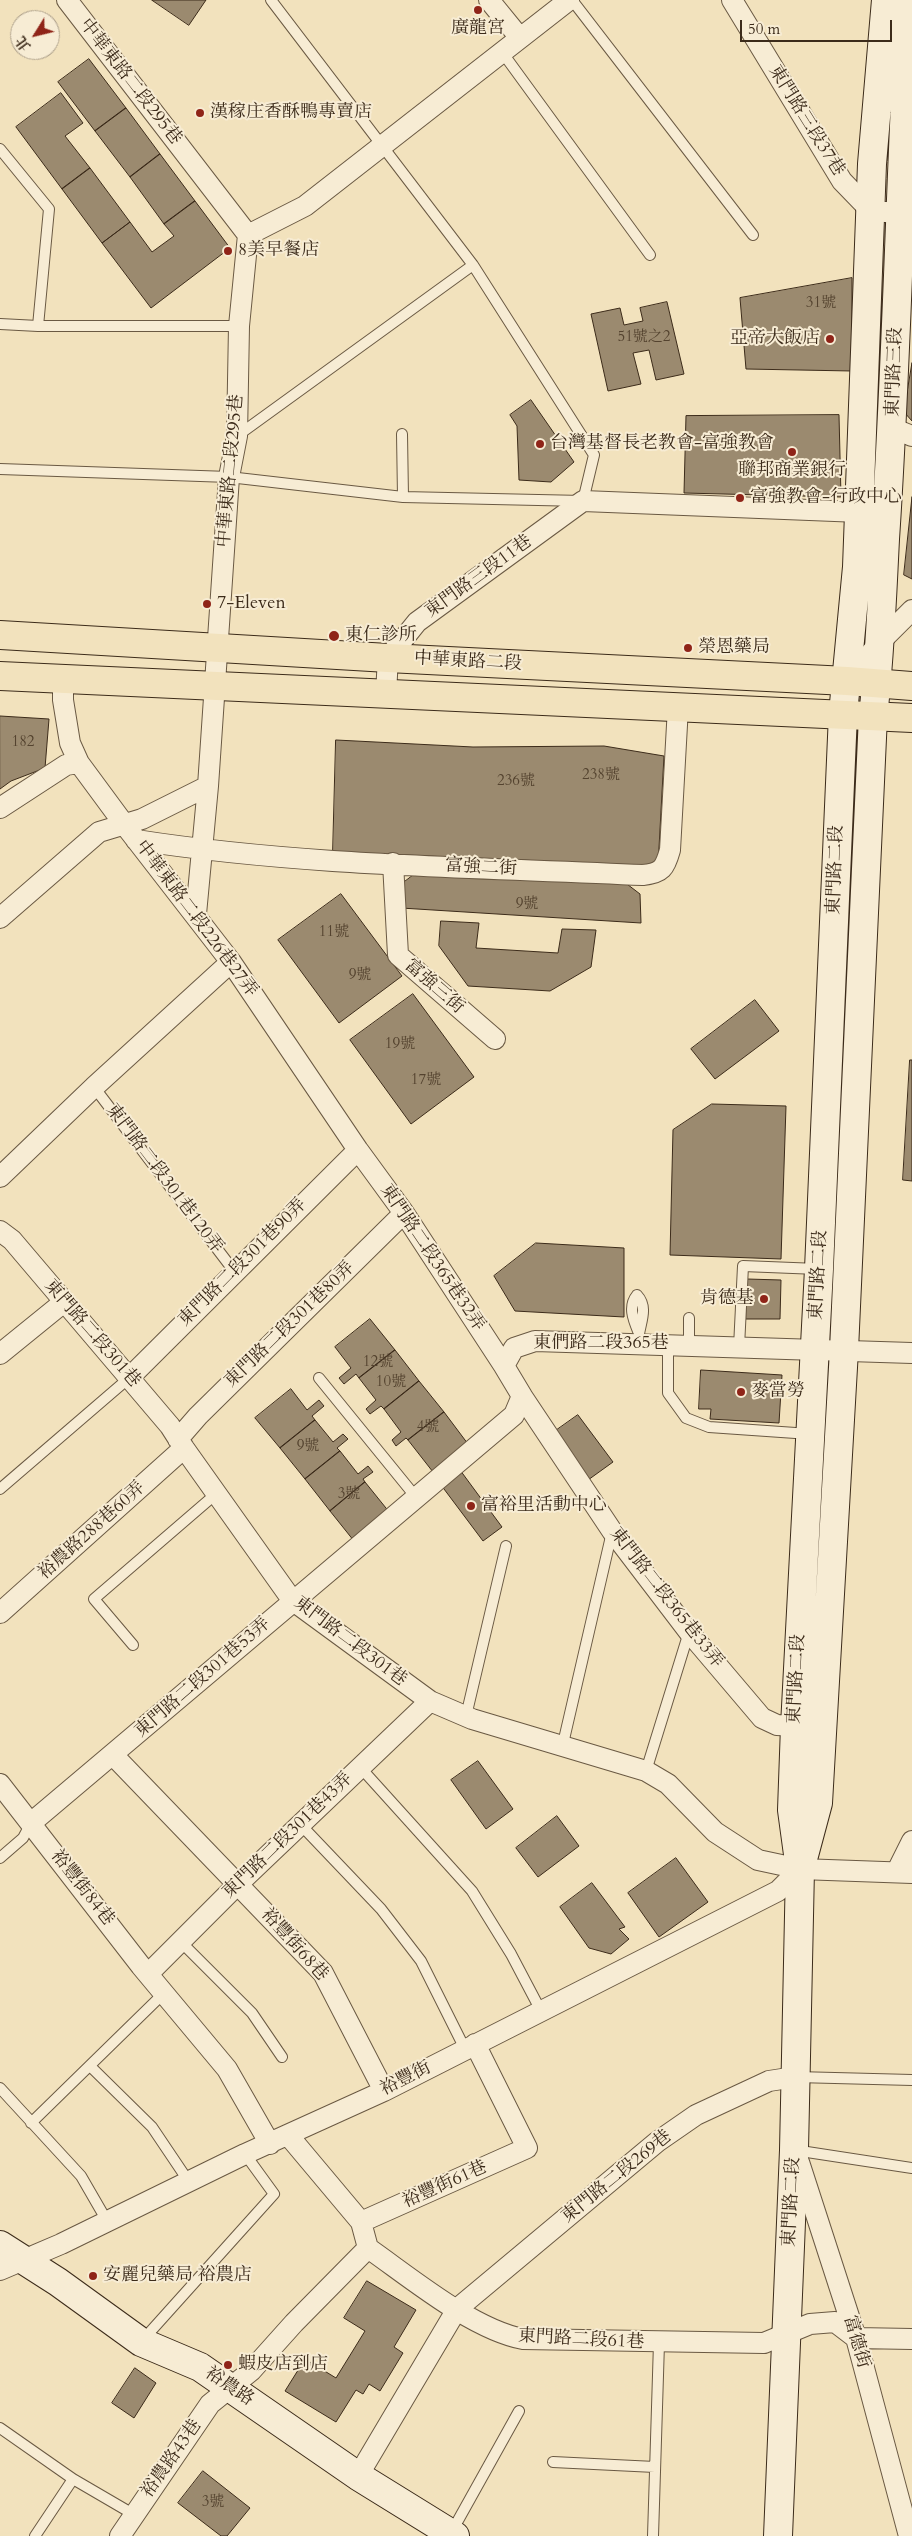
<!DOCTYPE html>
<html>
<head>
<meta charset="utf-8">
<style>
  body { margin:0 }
  #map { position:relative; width:912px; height:2536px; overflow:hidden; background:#f2e2bd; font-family:Cardo,"Noto Serif TC",serif }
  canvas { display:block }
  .north { position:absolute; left:10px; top:10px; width:50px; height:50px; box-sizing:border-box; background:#f7ecd4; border:1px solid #ac9f8a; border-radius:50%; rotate:234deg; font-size:14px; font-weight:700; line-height:20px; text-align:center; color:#3c2b1a }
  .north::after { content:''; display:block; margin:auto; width:18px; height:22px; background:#8f2418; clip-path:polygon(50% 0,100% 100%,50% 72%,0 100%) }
  .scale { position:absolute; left:740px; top:20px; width:152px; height:22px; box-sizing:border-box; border:2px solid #3c2b1a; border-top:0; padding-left:6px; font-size:15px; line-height:18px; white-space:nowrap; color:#3c2b1a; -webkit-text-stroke:4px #f7ecd4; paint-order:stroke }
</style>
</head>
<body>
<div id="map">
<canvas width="912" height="2536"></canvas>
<div class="north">北</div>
<div class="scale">50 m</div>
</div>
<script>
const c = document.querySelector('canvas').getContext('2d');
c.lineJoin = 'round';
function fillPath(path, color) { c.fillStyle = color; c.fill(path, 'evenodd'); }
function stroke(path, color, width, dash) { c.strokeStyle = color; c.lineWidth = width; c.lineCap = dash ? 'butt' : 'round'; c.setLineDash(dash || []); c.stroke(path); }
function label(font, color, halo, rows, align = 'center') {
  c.font = font + ' Cardo,"Noto Serif TC",serif'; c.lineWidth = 4; c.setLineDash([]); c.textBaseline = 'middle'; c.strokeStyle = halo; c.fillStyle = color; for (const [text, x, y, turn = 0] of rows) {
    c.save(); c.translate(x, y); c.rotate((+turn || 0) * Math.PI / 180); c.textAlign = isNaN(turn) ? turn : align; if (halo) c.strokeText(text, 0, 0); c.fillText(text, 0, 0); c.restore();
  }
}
const building = new Path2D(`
  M152,0H206L189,25Z
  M89,59L126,108L95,131L58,82Z
  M61,93L83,123L65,136L90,168L62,189L16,127Z
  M126,108L160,154L130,177L95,131Z
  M160,154L195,201L164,224L130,177Z
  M90,168L130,222L102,243L62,189Z
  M195,201L230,248L151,308L102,243L130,222L152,252L174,236L164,224Z
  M852,278V371L746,369L740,298Z
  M667,302L684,374L656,380L649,350L633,353L641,384L608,391L591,314L620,308L624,325L643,321L640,308Z
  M912,363V421L904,412Z
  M531,400L574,462L551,482L519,480L517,426L510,415Z
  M839,415L841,497L684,493L686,416Z
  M912,497V579L904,575Z
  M0,716L49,719L45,768L11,781L0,789Z
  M336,740L473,747L604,746L664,756L658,866L333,852Z
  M416,873L623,881L640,894L641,923L401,908L403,883Z
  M341,894L402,976L339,1023L278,940Z
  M441,921L479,923L476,948L558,953L562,929L596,930L591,967L550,991L468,986L439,946Z
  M413,994L474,1077L411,1124L350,1040Z
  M755,1000L779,1031L715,1079L691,1049Z
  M910,1060H912V1181L903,1180Z
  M712,1104L786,1106L781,1259L670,1255L673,1130Z
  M536,1243L624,1248V1317L515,1311L494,1276Z
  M747,1279L781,1280L780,1319H746Z
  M370,1319L395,1350L359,1378L356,1374L344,1384L339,1378L351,1368L335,1347Z
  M395,1350L419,1381L384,1409L381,1406L370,1414L366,1409L376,1400L359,1378Z
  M701,1370L782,1375L779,1423L710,1419L711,1409H699Z
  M419,1381L444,1412L408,1440L406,1438L396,1446L392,1440L401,1432L384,1409Z
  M291,1389L307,1410L319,1400L324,1406L312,1416L315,1420L280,1448L255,1418Z
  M444,1412L468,1444L433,1472L408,1440Z
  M578,1415L613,1462L588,1480L554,1432Z
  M315,1420L333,1442L343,1434L348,1439L337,1448L340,1451L305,1479L280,1448Z
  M340,1451L358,1474L368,1466L373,1472L363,1479L365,1482L330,1511L305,1479Z
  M460,1470L502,1527L483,1541L441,1485Z
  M365,1482L390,1513L354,1541L330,1511Z
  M478,1761L513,1809L486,1829L451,1780Z
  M557,1816L579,1846L538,1877L516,1848Z
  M676,1858L708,1902L659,1937L628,1893Z
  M592,1883L625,1927L619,1929L629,1939L611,1954L589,1948L560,1907Z
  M367,2281L416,2310L394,2347L403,2353L380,2391L369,2384L363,2394L356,2390L336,2422L285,2391L305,2359L336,2378L365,2331L344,2318Z
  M135,2368L156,2383L134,2418L112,2403Z
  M203,2471L250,2508L227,2536H221L178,2503Z`);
fillPath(building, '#9b8a6f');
stroke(building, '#3c2b1a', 1);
const lane = new Path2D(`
  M572,0L753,235
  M502,52L650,255
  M0,149L49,209L38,326
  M0,324L38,326H239
  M402,434L403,497
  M237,436L473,265
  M0,469L229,477L403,497L583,501L594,455L473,265L271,0
  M94,1087L234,1271
  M638,1343C638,1326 650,1309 637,1295C628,1306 633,1319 638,1331
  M668,1344V1393L686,1418L709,1427L810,1434
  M689,1345V1318
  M739,1347L743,1266L818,1269
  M319,1378L415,1496
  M0,1489L129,1378
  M133,1645L94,1599L217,1493
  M466,1716L506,1546
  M562,1748L612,1532
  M360,1767L472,1891L511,1954L541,2011
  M646,1771L689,1632
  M300,1824L381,1909L421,1961L465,2049
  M0,1858L23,1838L31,1823
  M180,1941L252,2013L282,2057
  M90,2066L152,2127L189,2182
  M796,2077L912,2080
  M0,2088L81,2176L107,2221
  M31,2123L164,1993
  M794,2150L912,2168
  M141,2342L274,2194L245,2154
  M0,2428L73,2479L35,2536
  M553,2462L655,2467
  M73,2479L133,2514
  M451,2533L519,2411
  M653,2536L659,2343`);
const street = new Path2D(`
  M67,0L248,235
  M489,0L520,38
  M732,0L842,181L871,211L900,213
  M892,428L912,436
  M63,679V700L70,743L79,763L124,824L231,962L358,1150L404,1213L504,1366
  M847,681L881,641L912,610
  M386,693L388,658L417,622L583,501L860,512
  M0,808L66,765L79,763
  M136,840C303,866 474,867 643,875C662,873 665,868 670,850L678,707
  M393,863L398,955L495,1039
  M196,914L208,786
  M0,918L99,832L142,819L208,786L229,477L237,436L239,326L248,235L305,206L569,0
  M0,1177L94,1087L231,962
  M0,1231L12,1240L170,1426L184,1448L292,1600L430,1701L472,1719L646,1771L668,1784L715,1832L758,1860L800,1869L912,1873
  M0,1354L64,1302
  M129,1378L358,1150
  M522,1396L612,1531L689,1632L762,1718L777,1725L795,1726
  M178,1439L198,1416L404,1213
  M0,1613L184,1448
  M113,1755L323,1973L384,2091
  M0,1784L141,1966L227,2069L270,2144
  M31,1823C193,1688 352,1550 514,1415L522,1396L504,1366L514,1348L535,1341L912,1353
  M897,1871L912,1841
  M148,1974L238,1884L430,1701
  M288,2135L361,2222L368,2248C411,2278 472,2329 523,2339L764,2343L810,2324L835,2322L856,2338L912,2339
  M798,2159L856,2338L909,2536
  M361,2222L527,2148L475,2044
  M0,2270L61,2244L245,2154L384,2091L778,1891L800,1869
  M358,2476L457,2309L657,2142L696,2115L769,2081L795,2077
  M120,2536L210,2404L251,2371L294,2323L368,2248`);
const secondary = new Path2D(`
  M803,1859L818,1803L844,1350L873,716C880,657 882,598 885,539C897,360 900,180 910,0
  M0,2245L58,2282L141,2342L200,2367L358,2476L455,2536
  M778,2536L794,2150L800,1869L792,1810L795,1726L819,1269L843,714L857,567L872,164L886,0`);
const primary = new Path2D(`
  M0,635L388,658L847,681L912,686
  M0,676L912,718`);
stroke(lane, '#6a5943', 12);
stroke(street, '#6a5943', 22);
stroke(secondary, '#3c2b1a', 30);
stroke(primary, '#3c2b1a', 30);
stroke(lane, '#f7ecd4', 10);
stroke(street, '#f7ecd4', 20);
stroke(secondary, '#f7ecd4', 28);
stroke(primary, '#f2e2bd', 28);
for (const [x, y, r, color] of [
  [478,10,5,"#8f2418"],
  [200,113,5,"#8f2418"],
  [228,251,5,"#8f2418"],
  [830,339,5,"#8f2418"],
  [540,444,5,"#8f2418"],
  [792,452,5,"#8f2418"],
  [740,498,5,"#8f2418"],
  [207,604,5,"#8f2418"],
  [334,636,6,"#8f2418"],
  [688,648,5,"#8f2418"],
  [764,1299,5,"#8f2418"],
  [741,1392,5,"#8f2418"],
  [471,1506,5,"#8f2418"],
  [93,2276,5,"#8f2418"],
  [228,2365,5,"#8f2418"]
]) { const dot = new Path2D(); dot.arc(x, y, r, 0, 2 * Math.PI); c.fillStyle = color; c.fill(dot); stroke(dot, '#f7ecd4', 2); }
label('15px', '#54432f', null, [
  ["31號",821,304],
  ["51號之2",644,338],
  ["182",23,743],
  ["238號",601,776],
  ["236號",516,782],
  ["9號",527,905],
  ["11號",334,933],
  ["9號",360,976],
  ["19號",400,1045],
  ["17號",426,1081],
  ["12號",378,1363],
  ["10號",391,1383],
  ["4號",428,1428],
  ["9號",308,1447],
  ["3號",349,1495],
  ["3號",213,2503]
]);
label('18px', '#3c2b1a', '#f7ecd4', [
  ["廣龍宮",478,29,"center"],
  ["漢稼庄香酥鴨專賣店",210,113],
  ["8美早餐店",238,251],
  ["亞帝大飯店",820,339,"right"],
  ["台灣基督長老教會-富強教會",550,444],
  ["聯邦商業銀行",792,471,"center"],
  ["富強教會-行政中心",750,498],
  ["7-Eleven",217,604],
  ["東仁診所",345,636],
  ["榮恩藥局",698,648],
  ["肯德基",754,1299,"right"],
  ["麥當勞",751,1392],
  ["富裕里活動中心",481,1506],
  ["安麗兒藥局 裕農店",103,2276],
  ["蝦皮店到店",238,2365]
], 'left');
label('18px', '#3c2b1a', '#f7ecd4', [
  ["中華東路二段295巷",130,82,52],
  ["東門路三段37巷",806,121,58],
  ["東門路三段",895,372,-88],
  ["中華東路二段295巷",231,471,-85],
  ["東門路三段11巷",479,577,-36],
  ["中華東路二段",468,662,3],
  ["富強二街",481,868,3],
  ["東門路二段",836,870,-88],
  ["中華東路二段226巷27弄",196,919,53],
  ["富強三街",434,987,41],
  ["東門路二段301巷120弄",164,1179,53],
  ["東門路二段365巷32弄",432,1258,56],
  ["東門路二段301巷90弄",243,1263,-45],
  ["東門路二段",819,1275,-87],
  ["東門路二段301巷80弄",290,1325,-44],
  ["東門路二段301巷",92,1334,49],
  ["東們路二段365巷",601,1344],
  ["裕農路288巷60弄",92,1531,-42],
  ["東門路二段365巷33弄",666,1598,52],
  ["東門路二段301巷",350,1642,37],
  ["東門路二段301巷53弄",203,1678,-41],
  ["東門路二段",797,1679,-87],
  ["東門路二段301巷43弄",288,1836,-44],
  ["裕豐街84巷",82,1888,52],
  ["裕豐街68巷",294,1945,48],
  ["裕豐街",406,2079,-27],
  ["東門路二段269巷",617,2177,-39],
  ["裕豐街61巷",445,2185,-24],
  ["東門路二段",792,2202,-87],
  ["東門路二段61巷",581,2340,3],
  ["富德街",856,2342,74],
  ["裕農路",229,2387,34],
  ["裕農路43巷",172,2459,-55]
]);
</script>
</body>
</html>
